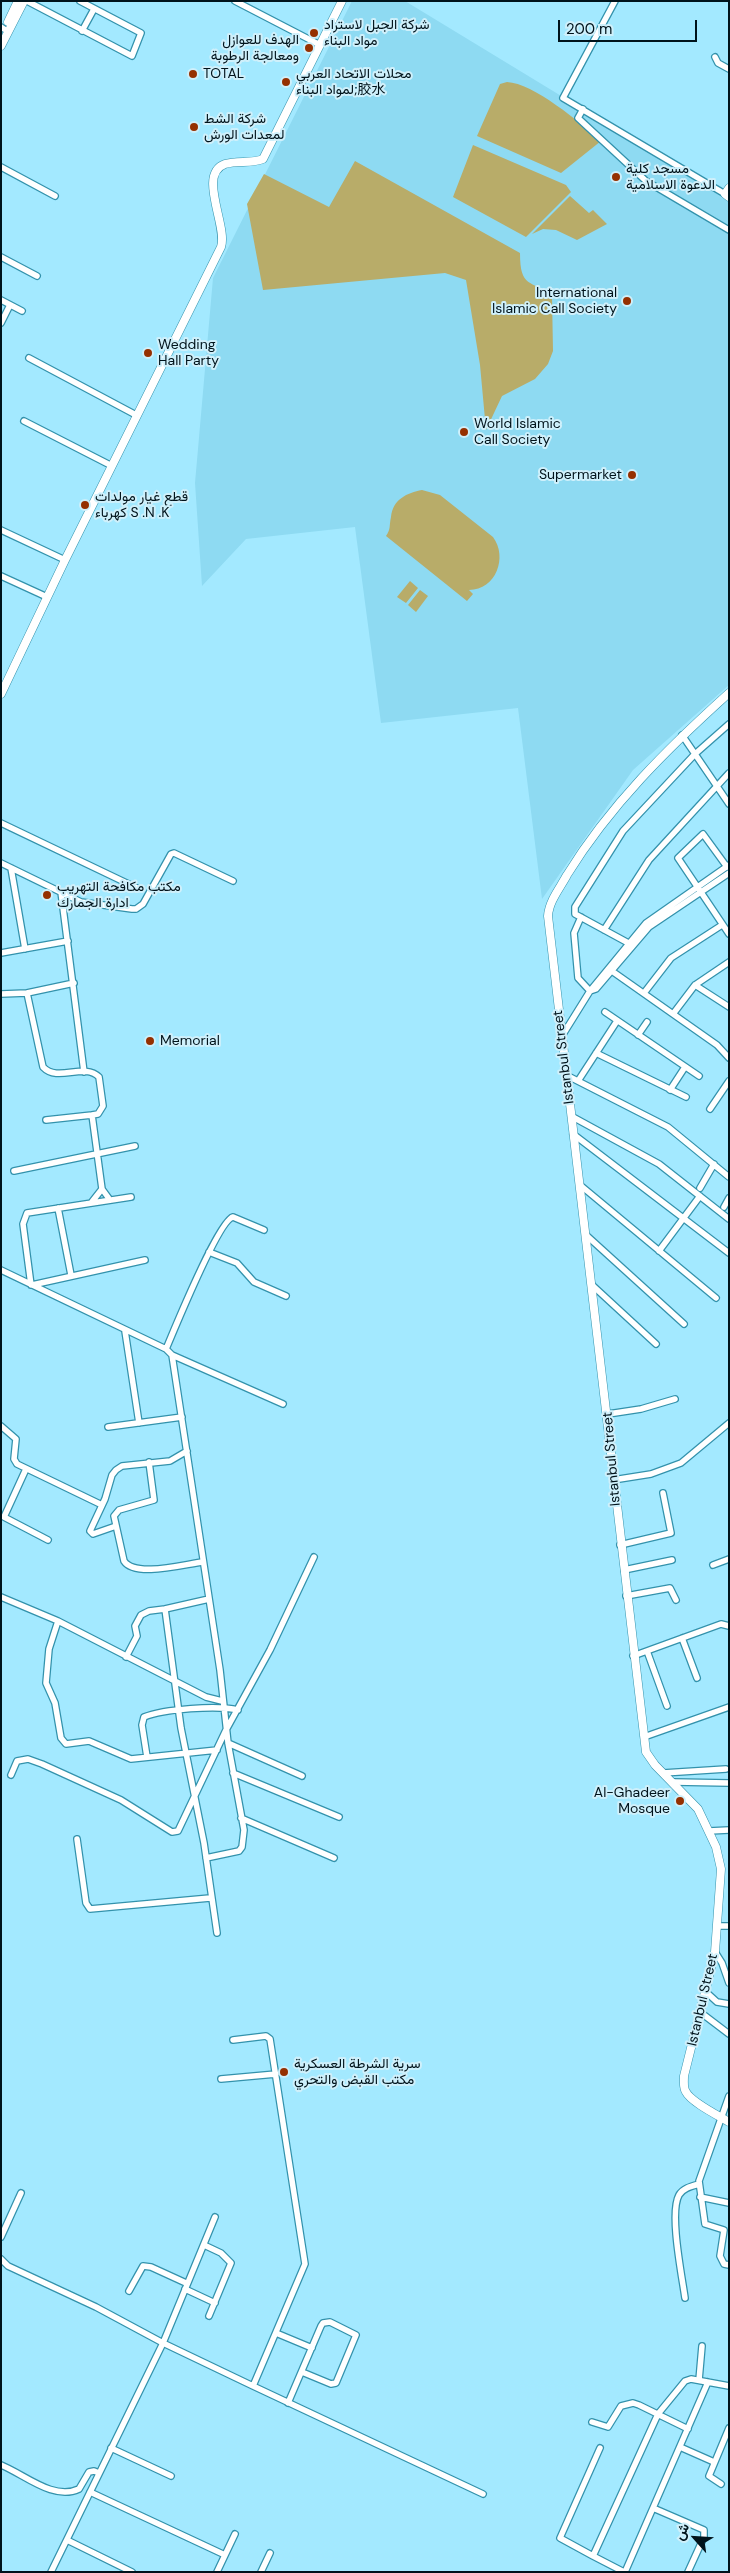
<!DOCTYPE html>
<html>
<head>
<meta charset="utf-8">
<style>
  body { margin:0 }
  #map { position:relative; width:730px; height:2573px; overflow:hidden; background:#a3e9ff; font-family:"DM Sans",Vazirmatn,sans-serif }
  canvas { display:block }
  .frame { position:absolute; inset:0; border:2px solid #00131b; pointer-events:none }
  .north { position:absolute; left:670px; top:2513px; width:50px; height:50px; -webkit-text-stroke:4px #cff0fb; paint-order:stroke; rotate:296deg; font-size:14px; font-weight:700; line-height:20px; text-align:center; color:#00131b }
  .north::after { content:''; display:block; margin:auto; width:18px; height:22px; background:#00131b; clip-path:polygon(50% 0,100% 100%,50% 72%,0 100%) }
  .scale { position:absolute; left:558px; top:20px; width:139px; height:22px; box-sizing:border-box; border:2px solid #00131b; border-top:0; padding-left:6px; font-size:15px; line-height:18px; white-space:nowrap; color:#00131b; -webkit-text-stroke:4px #cff0fb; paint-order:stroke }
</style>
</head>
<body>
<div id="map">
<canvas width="730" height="2573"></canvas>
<div class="frame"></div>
<div class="north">ش</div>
<div class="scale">200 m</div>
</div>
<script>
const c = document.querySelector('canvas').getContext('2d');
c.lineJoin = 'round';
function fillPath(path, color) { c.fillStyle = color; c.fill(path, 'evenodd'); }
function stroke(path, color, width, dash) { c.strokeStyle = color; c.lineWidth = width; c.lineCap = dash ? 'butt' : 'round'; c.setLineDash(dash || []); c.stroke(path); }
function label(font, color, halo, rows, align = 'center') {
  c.font = font + ' "DM Sans",Vazirmatn,"Noto Sans SC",sans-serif'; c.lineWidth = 4; c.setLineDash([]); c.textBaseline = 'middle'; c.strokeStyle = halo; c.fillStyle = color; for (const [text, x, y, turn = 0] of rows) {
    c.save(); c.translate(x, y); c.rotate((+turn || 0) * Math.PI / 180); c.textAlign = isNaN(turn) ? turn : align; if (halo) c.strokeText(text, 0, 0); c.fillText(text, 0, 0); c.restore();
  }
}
fillPath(new Path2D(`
  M352,1H405L729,198V685L633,770L542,899L518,708L381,723L355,527L246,539L202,586L195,483L213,278Z`), '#8edaf2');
fillPath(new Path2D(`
  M507,82C533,83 581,123 601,141L561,173L477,136L500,84Z
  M473,145L566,185L571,192L526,237L453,197Z
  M355,161L520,253C520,289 531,279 552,296L553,351L548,364L535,379L502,396L486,430L480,365L466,280L445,273L263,290L247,204L264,174L329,207Z
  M570,196L589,213L593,210L607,224L577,240L556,230L543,229L532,234Z
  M422,490L440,495L493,537C508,557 496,590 469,590L473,594L467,601L386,536C391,529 389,526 391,517C393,499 407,493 422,490Z
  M410,581L418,588L406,603L397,597Z
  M420,590L428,596L416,612L408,605Z`), '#b8ac69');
const street = new Path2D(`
  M27,1L132,56L141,33L80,1
  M235,1L320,45
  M615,1L563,98L725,194
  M1,27L4,29
  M82,31L94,9
  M715,57L718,63L729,69
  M583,109L578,118L646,181L729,230
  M1,167L55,196
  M1,257L37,276
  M1,300L22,311
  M1,323L10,305
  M29,358L136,415
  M24,421L112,466
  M1,530L65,560
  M1,576L47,597
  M682,735L729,804
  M1,823L137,888
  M1,863L81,902L132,909H136L143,904L171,854L174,853L233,881
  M727,867L703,834L678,858L729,934
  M11,868L25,949
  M61,892L84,1072
  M581,917L574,933L578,978L590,991
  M604,930L649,860L729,773
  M632,945L575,914V907L623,831L695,754L729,724
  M1,953L68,941
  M609,969L717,1045L729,1058
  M695,985L729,1007
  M590,991L596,989L649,927L729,873
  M27,993L43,1067C58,1083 84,1062 99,1077L103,1106L98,1114L92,1115
  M644,993L671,958L722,925
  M1,994L27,993L74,983
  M605,1012L699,1076
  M673,1014L695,985L729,962
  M638,1035L647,1022
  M562,1036L590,991L646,923L729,865
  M596,1053L686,1097
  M566,1075L668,1127L729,1177
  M578,1081L617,1021
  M670,1090L685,1067
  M710,1109L729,1081
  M571,1116L659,1164L729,1219
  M46,1120L92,1115L102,1189L110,1200
  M573,1134L729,1253
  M14,1171L135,1146
  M580,1185L716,1298
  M700,1188L714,1164
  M91,1203L102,1189
  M724,1207L729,1198
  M58,1208L71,1275
  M586,1235L684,1324
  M659,1251L700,1196
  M209,1252L237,1263L254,1282L286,1296
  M1,1270L166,1349L172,1355L283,1404
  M31,1285L23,1224L27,1213L131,1197
  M32,1285L145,1260
  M592,1285L656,1344
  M125,1331L139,1423
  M166,1349C174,1330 219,1220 233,1217L264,1230
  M172,1355L220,1670L228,1743L244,1830L242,1847L239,1851L206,1858
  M608,1414L641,1409L675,1399
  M1,1426L16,1439L14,1459L17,1464L102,1505
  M108,1427L182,1417
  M149,1462L154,1500L119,1510L114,1516L124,1561C135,1578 185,1564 203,1562
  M26,1469L4,1517L48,1540
  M613,1480L651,1474L681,1463L729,1423
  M116,1526L93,1534L90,1531L105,1499L112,1475L116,1470L122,1466L170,1461L187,1451
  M620,1545L671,1533L663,1493
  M713,1565L729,1559
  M624,1570L672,1560
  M626,1596L670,1588L676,1600
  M1,1597L58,1621L206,1697L222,1701
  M209,1599L165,1609L181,1728L204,1843L217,1933
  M58,1621L49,1649L46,1683L55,1703L61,1738L66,1744L89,1741L131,1759L217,1750
  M682,1638L697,1678
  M647,1651L667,1706
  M633,1656L721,1624L729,1626
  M126,1657L137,1636L135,1626L141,1615L149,1611L165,1609
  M644,1737L729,1707
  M228,1743L302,1776
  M147,1757L142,1725L144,1717C164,1709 217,1705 238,1710
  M233,1773L339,1817
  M663,1773L726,1769
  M11,1775L17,1761L28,1759L42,1764L121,1800L172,1832L178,1831L226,1730L270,1650L314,1557
  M674,1782L729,1783
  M241,1818L334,1858
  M709,1831L729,1830
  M77,1839L86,1903L90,1909L210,1898
  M718,1926H729
  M715,1952L722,1963L729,1983
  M706,1992L717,2002L729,2004
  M700,2012L729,2034
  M221,2079L276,2074
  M729,2096L699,2181L705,2224L724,2230L720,2256L724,2264L729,2265
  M700,2197L729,2203
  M1,2237L21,2193
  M204,2245L221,2253L231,2263L209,2316
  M1,2259L8,2266L96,2307L163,2343L215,2217
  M185,2289L215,2303
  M129,2291L143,2266L151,2267L186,2283
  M685,2298C682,2276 669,2213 679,2195C683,2188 692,2186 699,2184
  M276,2333L312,2348
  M699,2380L702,2346
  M253,2386L483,2494
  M288,2403L321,2326L323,2323L330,2322L356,2335L336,2383L331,2384L302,2372
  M592,2422L608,2427L621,2406L633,2403L639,2405L688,2429
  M680,2447L714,2462
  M111,2448L171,2476
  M1,2465C24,2474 53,2501 79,2489L89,2472L94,2471L99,2473
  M721,2484L709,2476L729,2428
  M90,2492L225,2555
  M653,2508L704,2530V2537L688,2572
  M67,2540L132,2572
  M593,2556L560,2538L600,2448
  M51,2572L163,2343L253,2386L305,2264L270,2039L266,2036L233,2040
  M217,2572L235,2534
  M261,2572L270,2553
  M624,2572L593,2556L658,2414L685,2381L691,2379L729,2386
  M625,2572L708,2382`);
const secondary = new Path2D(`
  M8,22L18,1
  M1,46L24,1
  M729,188L725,194L729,197
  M729,693C668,748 610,805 567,875C560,888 549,901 548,916L646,1752L655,1765L698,1809L716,1847L721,1869L715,1952L684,2076C684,2082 683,2088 686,2092C691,2102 719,2116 729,2122
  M1,694L65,560L221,247C228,226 197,174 225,164C237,160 252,164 263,159L342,1`);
stroke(street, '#3392ac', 8);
stroke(secondary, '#3392ac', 9);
stroke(street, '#fff', 5.5);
stroke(secondary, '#fff', 8);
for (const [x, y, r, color] of [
  [314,33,5,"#953001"],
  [309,48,5,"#953001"],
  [193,74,5,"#953001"],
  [286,82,5,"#953001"],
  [194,127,5,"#953001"],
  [616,177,5,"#953001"],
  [627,301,5,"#953001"],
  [148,353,5,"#953001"],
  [464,432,5,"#953001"],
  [632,475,5,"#953001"],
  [85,505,5,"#953001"],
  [47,895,5,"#953001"],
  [150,1041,5,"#953001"],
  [680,1801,5,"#953001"],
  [284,2072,5,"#953001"]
]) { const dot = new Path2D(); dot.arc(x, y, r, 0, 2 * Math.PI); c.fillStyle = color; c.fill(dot); stroke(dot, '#cff0fb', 2); }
label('14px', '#00131b', '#cff0fb', [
  ["شركة الجبل لاستراد",324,25],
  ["مواد البناء",324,41],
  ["الهدف للعوازل",299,40,"right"],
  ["ومعالجة الرطوبة",299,56,"right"],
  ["TOTAL",203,74],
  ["محلات الاتحاد العربي",296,74],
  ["لمواد البناء;胶水",296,90],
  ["شركة الشط",204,119],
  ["لمعدات الورش",204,135],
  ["مسجد كلية",626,169],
  ["الدعوة الاسلامية",626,185],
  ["International",617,293,"right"],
  ["Islamic Call Society",617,309,"right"],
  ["Wedding",158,345],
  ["Hall Party",158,361],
  ["World Islamic",474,424],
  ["Call Society",474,440],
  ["Supermarket",622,475,"right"],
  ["قطع غيار مولدات",95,497],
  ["كهرباء S .N .K",95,513],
  ["مكتب مكافحة التهريب",57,887],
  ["ادارة الجمارك",57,903],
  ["Memorial",160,1041],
  ["Al-Ghadeer",670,1793,"right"],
  ["Mosque",670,1809,"right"],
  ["سرية الشرطة العسكرية",294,2064],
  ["مكتب القبض والتحري",294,2080]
], 'left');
label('14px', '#00131b', '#cff0fb', [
  ["Istanbul Street",564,1057,-97],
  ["Istanbul Street",612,1459,-95],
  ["Istanbul Street",703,2000,-77]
]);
</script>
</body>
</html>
